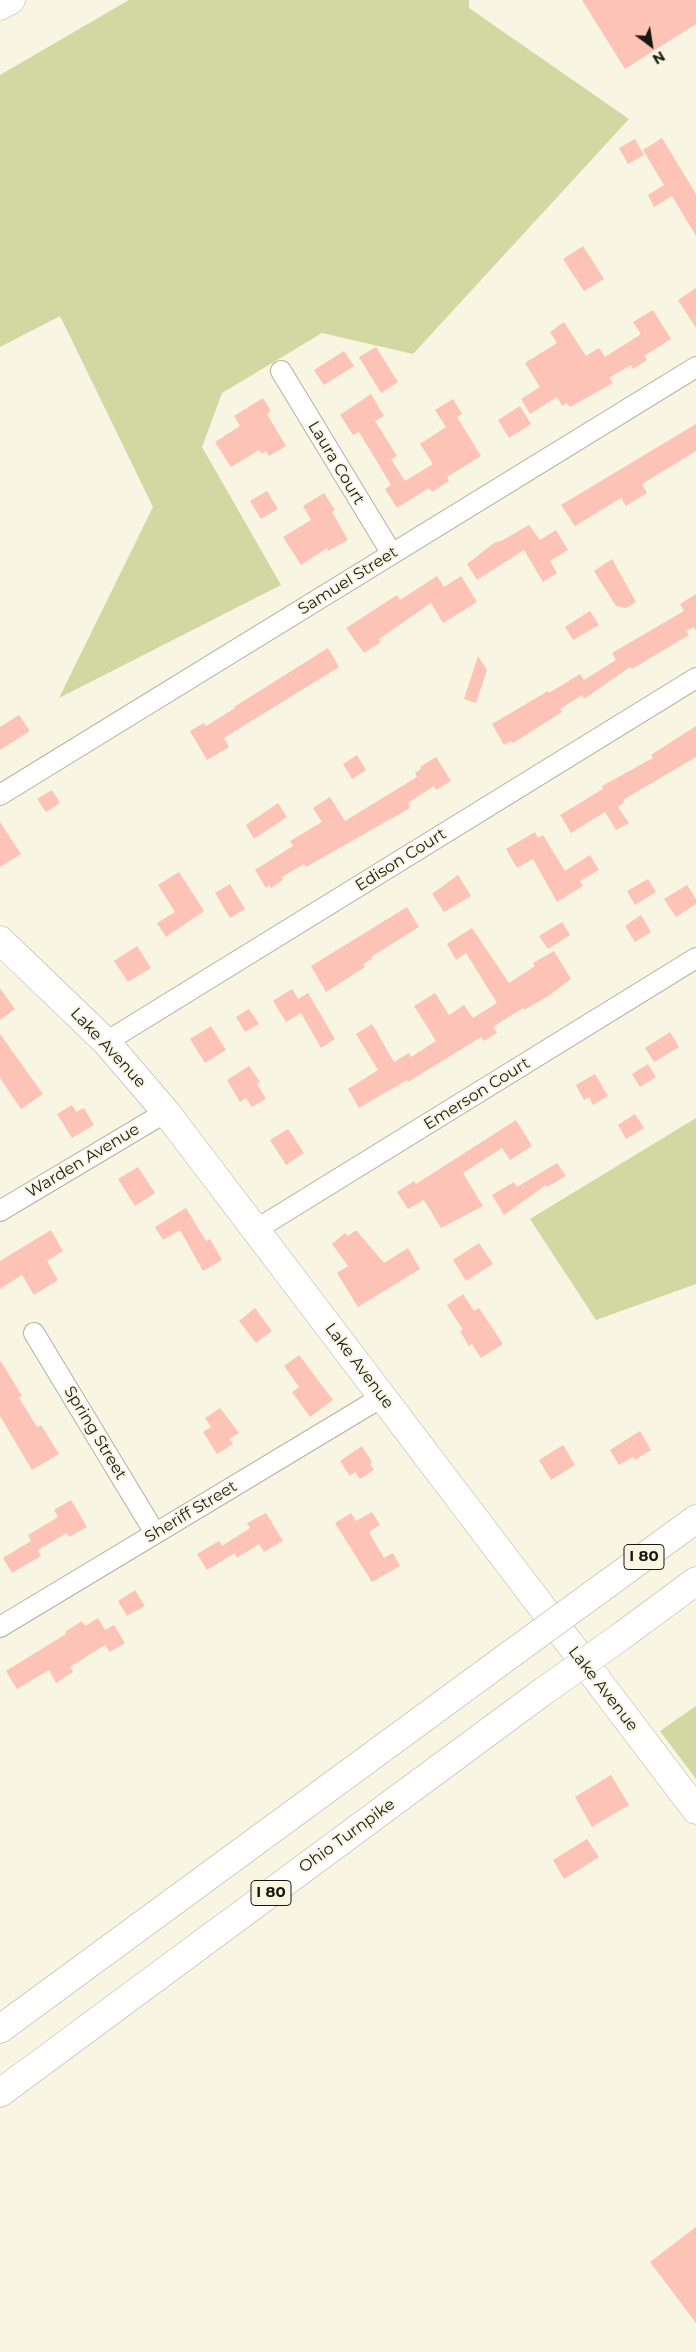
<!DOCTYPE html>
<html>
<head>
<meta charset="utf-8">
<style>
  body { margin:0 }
  #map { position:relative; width:696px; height:2352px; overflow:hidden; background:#f8f5e2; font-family:Montserrat,sans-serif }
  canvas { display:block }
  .north { position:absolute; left:626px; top:20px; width:50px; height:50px; -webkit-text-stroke:4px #f8f5e2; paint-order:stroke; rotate:149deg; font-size:14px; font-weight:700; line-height:20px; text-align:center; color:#181710 }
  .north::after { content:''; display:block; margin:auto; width:18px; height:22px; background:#181710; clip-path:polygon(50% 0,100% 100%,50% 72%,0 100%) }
</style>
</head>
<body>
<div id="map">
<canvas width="696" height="2352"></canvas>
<div class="north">N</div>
</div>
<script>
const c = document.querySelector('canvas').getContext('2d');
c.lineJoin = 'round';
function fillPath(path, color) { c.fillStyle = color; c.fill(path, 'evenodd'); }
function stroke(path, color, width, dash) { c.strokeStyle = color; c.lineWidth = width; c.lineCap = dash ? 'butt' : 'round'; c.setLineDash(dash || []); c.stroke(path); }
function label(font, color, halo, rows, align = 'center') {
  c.font = font + ' Montserrat,sans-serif'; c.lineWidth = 4; c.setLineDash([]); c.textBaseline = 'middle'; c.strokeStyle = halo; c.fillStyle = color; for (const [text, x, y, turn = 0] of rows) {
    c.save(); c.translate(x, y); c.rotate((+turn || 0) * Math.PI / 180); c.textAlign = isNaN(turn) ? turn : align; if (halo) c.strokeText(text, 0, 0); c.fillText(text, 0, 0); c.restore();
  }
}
fillPath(new Path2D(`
  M129,0H469V8L629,119L413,354L322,333L222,393L202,447L281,585L59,698L153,507L60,316L0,347V75Z
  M696,1118V1284L596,1320L530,1219Z
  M696,1706V1779L660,1731Z`), '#d1d8a1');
fillPath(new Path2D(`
  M582,0H696V24L625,69Z
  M662,138L696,194V236L672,196L654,207L648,195L664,185L643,150Z
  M635,139L644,155L628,164L619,148Z
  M583,246L604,279L584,291L563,259Z
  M696,288V328L678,300Z
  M653,310L671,339L644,356L647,360L633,369L631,365L609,378L613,383L570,407L567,403L562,406L557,397L530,414L521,399L540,387L525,363L557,343L550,332L564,322L586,356L599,348L605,357L641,334L633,322Z
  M376,347L398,382L381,393L359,357Z
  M344,351L354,366L324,385L314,370Z
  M371,394L384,416L375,421L397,456L391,459L405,481L433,464L420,444L446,427L435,410L453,399L462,414L457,417L481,456L447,477L449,481L432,492L429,488L397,508L385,489L391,485L359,432L353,435L340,415Z
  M263,398L271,411L267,414L286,446L269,456L266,451L262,454L259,450L231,467L215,442L240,426L234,416Z
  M520,406L531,424L509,438L498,420Z
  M696,424V451L642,484L647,493L626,506L621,498L575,526L561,505Z
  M267,491L278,509L261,519L250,501Z
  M324,493L335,510L332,512L348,540L328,551L327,548L301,565L283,537L311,520L303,506Z
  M529,525L540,540L556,530L568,550L550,561L557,573L543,582L524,550L477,580L467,564L494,543L503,540Z
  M612,559L636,602L626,608L616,606L594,571Z
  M437,576L444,587L461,576L477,602L443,623L431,603L379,639L381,642L364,653L346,628L397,595L400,600Z
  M696,594V631L694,627L686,631L689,635L632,669L630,667L584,699L582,695L560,709L562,712L513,743L511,741L504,745L492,724L548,691L549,693L580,674L584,680L616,660L612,653L684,611L680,604Z
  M590,611L599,625L573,640L565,627Z
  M328,648L339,667L224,738L229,747L207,760L190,731L204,723L206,726L235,708L234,707Z
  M478,656L487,670L476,703L464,699Z
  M19,715L30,731L0,750V727Z
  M696,726V757L623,800L625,802L618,807L629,823L616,830L605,812L571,833L560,815L603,789L602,786L653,758L651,755Z
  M357,755L366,770L352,779L343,764Z
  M436,757L451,781L436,790L434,786L408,803L410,808L313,863L306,867L304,864L282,877L283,880L271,888L269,885L266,888L255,870L293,846L290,841L322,822L313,808L330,797L345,821L417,777L415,773L421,769L420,767Z
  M52,790L60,803L46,812L37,799Z
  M278,803L287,817L254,839L246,825Z
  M0,822L21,854L0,867Z
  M535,832L538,838L543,835L565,871L590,855L599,870L580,881L583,886L557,902L533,859L517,868L506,849Z
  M179,872L204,911L166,937L157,923L175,912L158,885Z
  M458,875L471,896L444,912L432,894Z
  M648,879L656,892L635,905L627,891Z
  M230,884L245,909L230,918L215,893Z
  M687,885L696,899V904L676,917L664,899Z
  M407,907L419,927L371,957L372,959L363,964L365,967L326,992L311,966Z
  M641,915L651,932L635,942L625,926Z
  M562,922L570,935L548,949L539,936Z
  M472,928L509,983L535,966L533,963L554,951L571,979L550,995L524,1010L523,1008L493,1027L497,1033L484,1041L481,1037L408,1082L407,1080L359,1108L348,1089L378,1070L356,1034L372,1024L394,1062L409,1053L411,1057L436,1041L414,1006L435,993L449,1015L464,1005L473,1018L497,1003L466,953L456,960L447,944Z
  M137,946L151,968L128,982L114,961Z
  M0,988L15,1009L0,1020Z
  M292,989L298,999L308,993L335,1039L321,1048L301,1013L286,1022L273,1001Z
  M249,1009L259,1024L245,1032L236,1017Z
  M211,1026L226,1050L205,1063L190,1039Z
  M670,1032L679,1047L654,1062L645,1048Z
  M0,1034L43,1094L21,1109L0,1078Z
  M648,1064L656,1077L640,1087L632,1074Z
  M249,1066L260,1082L257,1084L266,1099L252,1107L246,1098L240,1102L227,1080Z
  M595,1074L608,1096L593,1105L589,1097L584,1100L576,1085Z
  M72,1105L76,1112L84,1108L94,1125L72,1138L57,1114Z
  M635,1114L644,1128L626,1139L618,1125Z
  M516,1120L532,1146L510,1160L502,1148L463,1173L483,1206L441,1228L424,1200L408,1209L397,1192L414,1181L416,1184Z
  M288,1129L304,1153L286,1165L270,1140Z
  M557,1163L566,1176L547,1187L546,1185L504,1215L492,1195L514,1182L517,1187Z
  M138,1167L155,1193L135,1206L118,1179Z
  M186,1208L206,1241L210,1239L222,1260L203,1271L180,1230L163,1240L155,1227Z
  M51,1230L63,1251L47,1261L58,1280L34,1295L22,1275L0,1289V1261Z
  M356,1230L384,1263L408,1248L420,1269L358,1307L337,1273L348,1266L332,1244L345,1233L348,1236Z
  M479,1243L493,1264L466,1281L453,1260Z
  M463,1294L474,1311L479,1308L503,1344L481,1358L472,1344L469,1346L460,1331L463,1330L447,1305Z
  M255,1308L272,1331L256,1343L239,1321Z
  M299,1355L333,1400L310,1417L292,1392L299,1387L284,1366Z
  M0,1360L22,1396L19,1398L37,1427L41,1425L59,1454L32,1470L0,1416Z
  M220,1408L239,1433L229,1439L233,1444L217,1454L203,1432L211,1427L205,1418Z
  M640,1431L651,1450L635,1460L633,1457L619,1465L610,1450Z
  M563,1445L575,1465L551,1480L539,1460Z
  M362,1446L372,1462L370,1464L374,1470L360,1479L355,1472L350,1476L340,1461Z
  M71,1500L87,1527L69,1537L67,1533L38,1550L41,1556L12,1573L3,1558L31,1541L28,1535L58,1517L54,1510Z
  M372,1512L380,1525L370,1531V1534L384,1558L393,1553L400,1566L372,1582L335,1523L351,1513L356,1521Z
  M266,1513L283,1541L264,1552L259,1544L237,1558L235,1553L207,1570L197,1554L219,1541L222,1546L250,1528L247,1523Z
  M135,1590L145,1606L127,1616L118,1601Z
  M98,1618L105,1630L114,1625L125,1643L110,1652L105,1645L70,1667L73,1672L56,1683L49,1670L17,1689L6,1671L66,1634L65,1632L82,1621L85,1626Z
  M611,1775L629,1805L592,1827L575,1797Z
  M587,1839L599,1857L564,1879L553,1860Z
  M696,2227V2323L650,2262Z`), '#fcc3b6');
const street = new Path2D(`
  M281,371L392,554
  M0,795L696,367
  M106,1042L696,678
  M0,1211L166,1112
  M257,1229L696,958
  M34,1333L155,1533
  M0,1627L382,1397`);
const secondary = new Path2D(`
  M0,940L106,1042L166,1112L696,1810`);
const primary = new Path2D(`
  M0,6L11,0`);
const highway = new Path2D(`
  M592,1595L696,1519
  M623,1635L696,1581
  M0,2029L511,1654
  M0,2093L541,1693`);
stroke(street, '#b4b09e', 22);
stroke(secondary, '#b4b09e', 29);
stroke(primary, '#b4b09e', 29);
stroke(highway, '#b4b09e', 29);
stroke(street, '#fff', 20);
stroke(secondary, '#fff', 28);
stroke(primary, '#fff', 28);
stroke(highway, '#fff', 28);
const highwayBridge = new Path2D(`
  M511,1654L592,1595
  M541,1693L623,1635`);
stroke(highwayBridge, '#b4b09e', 29, []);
stroke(highwayBridge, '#fff', 28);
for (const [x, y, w] of [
  [644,1557,40],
  [271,1893,40]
]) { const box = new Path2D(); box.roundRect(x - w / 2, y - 12.5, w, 25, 4); c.fillStyle = '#f8f5e2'; c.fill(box); stroke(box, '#181710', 1); }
label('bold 15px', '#181710', null, [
  ["I 80",644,1557],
  ["I 80",271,1893]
]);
label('16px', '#181710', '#f8f5e2', [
  ["Laura Court",336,463,59],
  ["Samuel Street",348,581,-32],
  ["Edison Court",401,860,-32],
  ["Lake Avenue",108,1048,47],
  ["Emerson Court",477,1094,-32],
  ["Warden Avenue",83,1161,-31],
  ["Lake Avenue",359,1366,53],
  ["Spring Street",95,1433,59],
  ["Sheriff Street",191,1512,-31],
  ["Lake Avenue",603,1689,52],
  ["Ohio Turnpike",347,1836,-36]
]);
</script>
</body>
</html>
